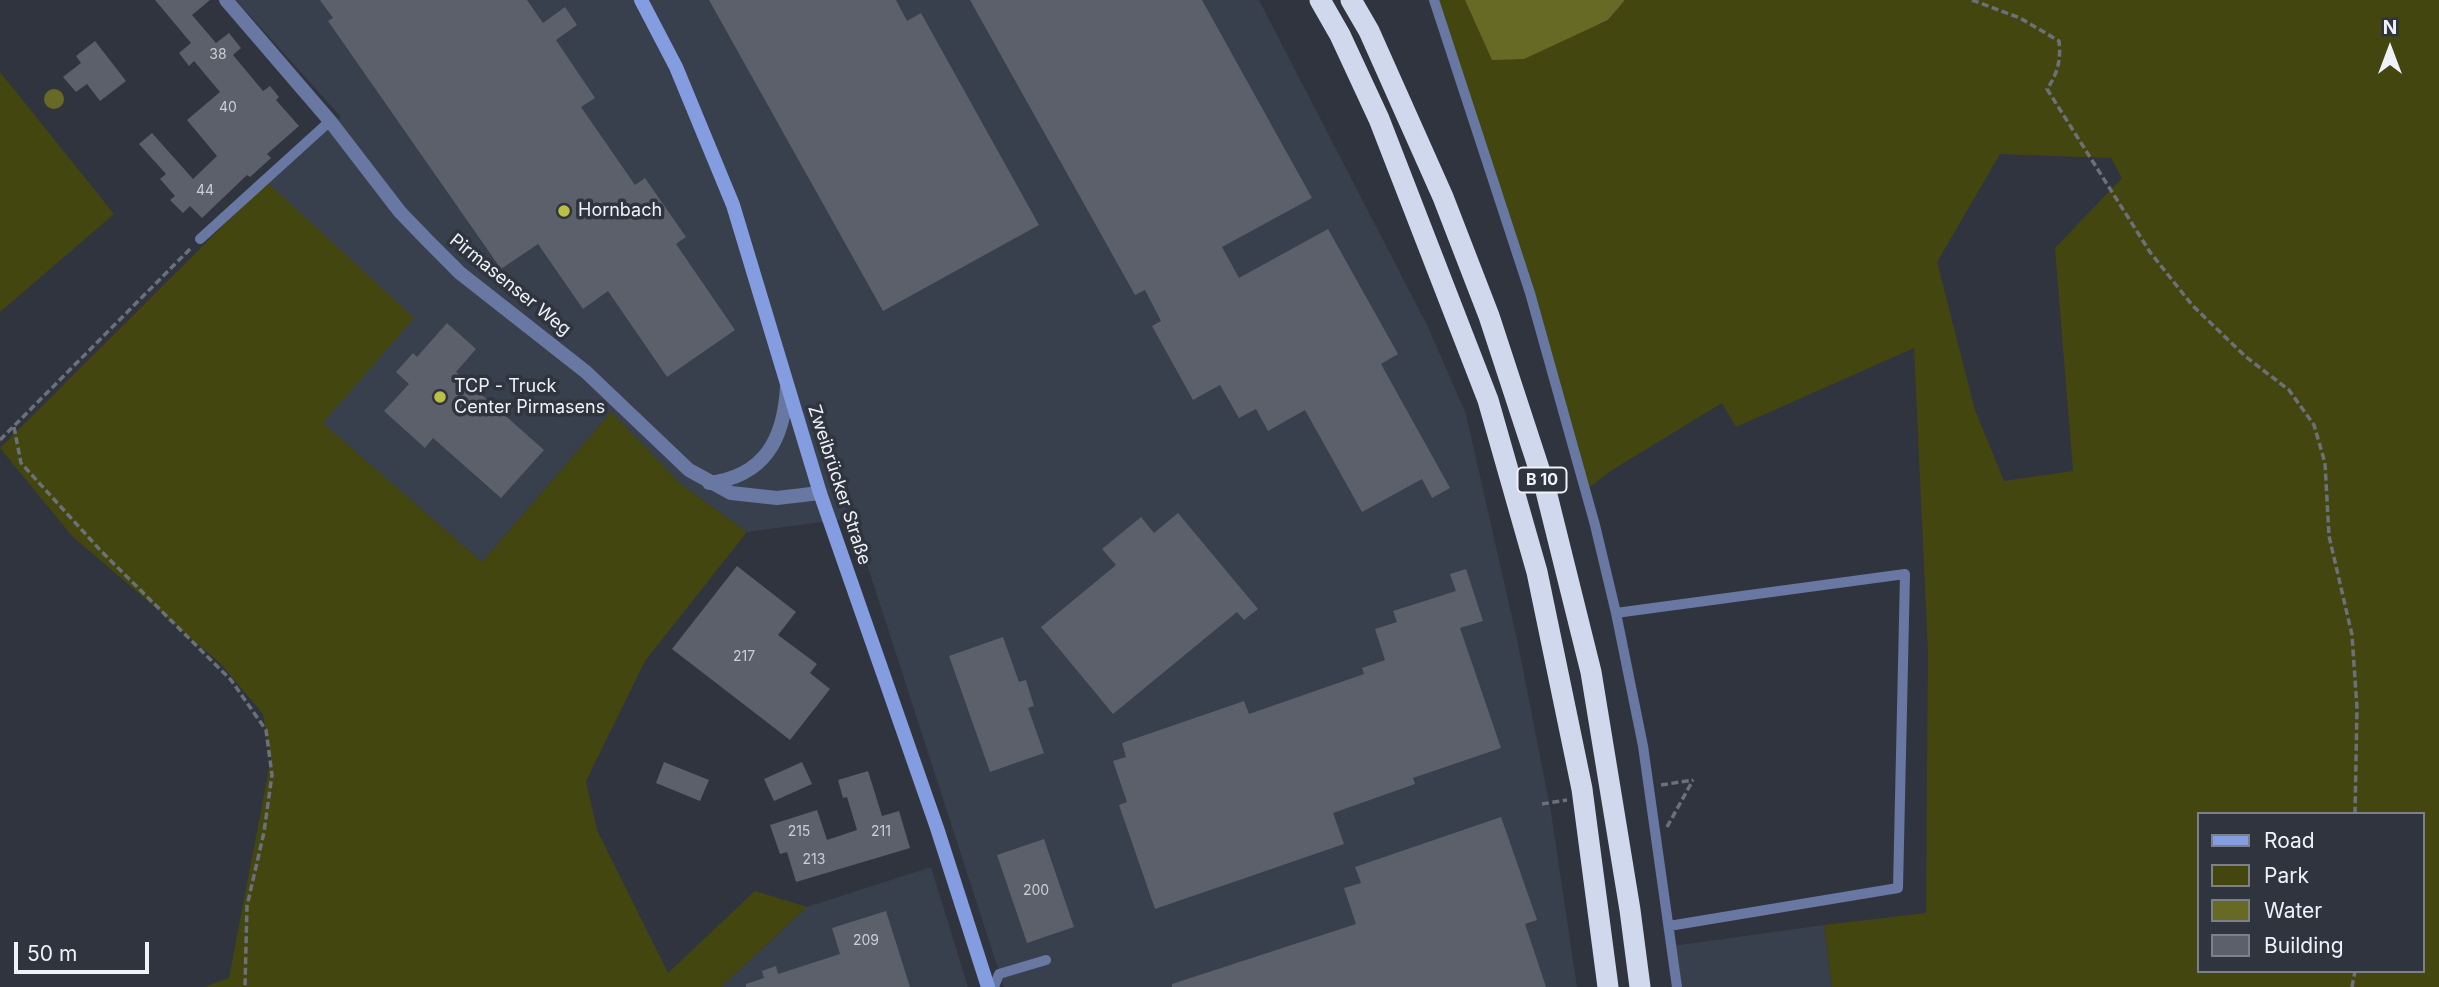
<!DOCTYPE html>
<html>
<head>
<meta charset="utf-8">
<style>
  body { margin:0 }
  #map { position:relative; width:2439px; height:987px; overflow:hidden; background:#30343e; font-family:Inter,sans-serif }
  canvas { display:block }
  .legend { position:absolute; left:2197px; top:812px; width:228px; height:161px; box-sizing:border-box; background:#30343e; border:2px solid #7c8088; margin:0; padding:9px 12px; list-style:none; font-size:21px; color:#eff2f8 }
  .legend li { display:flex; align-items:center; gap:14px; height:35px }
  .legend b { width:35px; border:2px solid #7c8088 }
  .north { position:absolute; left:2355px; top:14px; width:70px; height:70px; -webkit-text-stroke:5px #30343e; paint-order:stroke; rotate:0deg; font-size:19px; font-weight:700; line-height:28px; text-align:center; color:#eff2f8 }
  .north::after { content:''; display:block; margin:auto; width:24px; height:32px; background:#eff2f8; clip-path:polygon(50% 0,100% 100%,50% 72%,0 100%) }
  .scale { position:absolute; left:14px; top:942px; width:135px; height:32px; box-sizing:border-box; border:4px solid #eff2f8; border-top:0; padding-left:9px; font-size:21px; line-height:24px; white-space:nowrap; color:#eff2f8; -webkit-text-stroke:5px #30343e; paint-order:stroke }
</style>
</head>
<body>
<div id="map">
<canvas width="2439" height="987"></canvas>
<ul class="legend">
<li><b style="height:9px;background:#849de0"></b>Road</li>
<li><b style="height:19px;background:#444610"></b>Park</li>
<li><b style="height:19px;background:#676a25"></b>Water</li>
<li><b style="height:19px;background:#5c606b"></b>Building</li>
</ul>
<div class="north">N</div>
<div class="scale">50 m</div>
</div>
<script>
const c = document.querySelector('canvas').getContext('2d');
c.lineJoin = 'round';
function fillPath(path, color) { c.fillStyle = color; c.fill(path, 'evenodd'); }
function stroke(path, color, width, dash) { c.strokeStyle = color; c.lineWidth = width; c.lineCap = dash ? 'butt' : 'round'; c.setLineDash(dash || []); c.stroke(path); }
function label(font, color, halo, rows, align = 'center') {
  c.font = font + ' Inter,sans-serif'; c.lineWidth = 7; c.setLineDash([]); c.textBaseline = 'middle'; c.strokeStyle = halo; c.fillStyle = color; for (const [text, x, y, turn = 0] of rows) {
    c.save(); c.translate(x, y); c.rotate((+turn || 0) * Math.PI / 180); c.textAlign = isNaN(turn) ? turn : align; if (halo) c.strokeText(text, 0, 0); c.fillText(text, 0, 0); c.restore();
  }
}
fillPath(new Path2D(`
  M236,0H1259L1428,327L1466,414L1518,644L1551,812L1577,987H1004L852,518L747,532L682,485L611,412L482,562L322,423L267,182L341,117Z
  M931,867L968,987H721L807,907Z
  M1824,925L1832,987H1677L1672,946Z`), '#383f4d');
fillPath(new Path2D(`
  M1434,0H1465L1493,60L1608,21L1624,0H2439V987H1832L1824,925L1926,913L1928,653L1914,348L1736,427L1722,403L1609,472L1586,490L1530,293ZM2000,154L2111,158L2122,178L2055,248L2073,471L2004,481L1975,410L1937,262ZM2199,814H2423V971H2199Z
  M0,72L114,214L0,312Z
  M267,182L414,318L323,423L482,562L611,412L682,485L747,532L645,661L586,781L597,830L668,973L755,891L807,907L721,987H204L229,978L271,758L263,714L220,663L72,536L0,448Z`), '#444610');
fillPath(new Path2D(`
  M1465,0H1624V1L1608,20L1524,59L1492,60Z
  M44 99a10 10 0 1 1 20 0a10 10 0 1 1-20 0Z`), '#676a25');
fillPath(new Path2D(`
  M155,0H210L192,15L216,43L229,33L241,48L233,55L263,91L270,86L279,97L276,100L299,126L267,154L271,158L250,177L247,175L202,218L190,206L183,213L170,200L175,196L160,179L166,174L139,144L152,133L193,179L217,156L187,120L220,92L194,61L189,66L179,53L191,43Z
  M320,0H527L543,23L565,7L577,25L556,40L595,98L581,107L635,185L645,178L686,237L676,244L735,330L667,377L608,291L583,309L538,244L501,269L328,21L333,18Z
  M709,0H896L907,21L921,13L1039,225L883,311Z
  M970,0H1202L1312,198L1222,247L1239,278L1328,229L1398,354L1381,364L1450,488L1432,498L1422,479L1362,512L1305,410L1268,431L1256,409L1239,418L1220,385L1193,400L1152,326L1161,321L1145,290L1135,295Z
  M95,41L126,81L100,101L87,84L76,92L63,77L81,63L76,56Z
  M447,323L476,349L456,372L544,450L501,498L433,438L425,448L384,411L409,384L396,372L413,353L417,357Z
  M1178,513L1258,609L1244,620L1237,612L1113,714L1041,627L1116,565L1102,549L1141,517L1154,533Z
  M737,566L796,612L778,635L817,664L810,673L830,689L790,740L672,649Z
  M1466,569L1483,621L1460,628L1501,748L1413,778L1415,784L1333,813L1344,844L1155,909L1119,805L1127,802L1113,761L1126,757L1122,743L1244,701L1249,714L1364,674L1362,668L1385,660L1375,629L1397,622L1393,611L1456,591L1450,574Z
  M1003,637L1019,682L1026,680L1034,706L1028,708L1044,753L990,772L949,656Z
  M664,762L709,780L700,801L656,783Z
  M802,762L812,784L774,801L764,779Z
  M868,771L882,816L899,811L910,848L796,882L787,852L780,854L770,825L817,810L827,840L857,830L847,797L843,798L838,780Z
  M1501,817L1537,920L1525,924L1546,987H1172V984L1356,924L1344,888L1361,883L1355,867Z
  M1044,839L1074,927L1027,943L997,855Z
  M886,911L910,987H746V984L764,978L762,971L776,966L778,974L840,954L832,928Z`), '#5c606b');
stroke(new Path2D(`
  M1972,0L2020,18L2059,41C2061,60 2058,73 2047,89L2150,252L2192,305L2246,357L2289,390L2314,425L2325,463L2329,536L2352,635L2357,708L2355,814
  M14,427L21,463L101,551L231,680L266,730L272,775L264,832L247,906L245,987
  M0,440L191,248
  M1661,785L1693,780
  M1542,804L1567,800
  M1667,827L1693,780
  M2352,987L2355,971`), '#6c7079', 3.5, [7, 3.5]);
stroke(new Path2D(`
  M1434,0L1530,293L1595,525L1616,613L1643,746L1677,987
  M200,239L330,121
  M1616,613L1905,574L1898,888L1669,926
  M994,987L999,974L1046,960`), '#6878a2', 10);
stroke(new Path2D(`
  M226,0L330,121L400,212L428,241L460,273L586,372L689,470L731,493L777,498L820,493
  M709,483C765,476 784,439 787,387`), '#6878a2', 14);
stroke(new Path2D(`
  M641,0L676,67L733,205L820,493L937,828L988,987`), '#849de0', 14);
stroke(new Path2D(`
  M1320,0L1340,35L1379,119L1488,400L1537,572L1582,789L1608,987
  M1351,0L1369,31L1443,197L1489,316L1545,487L1591,672L1630,910L1640,987`), '#d0d8ed', 21);
for (const [x, y, r, color] of [
  [564,211,7,"#bbc045"],
  [440,397,7,"#bbc045"]
]) { const dot = new Path2D(); dot.arc(x, y, r, 0, 2 * Math.PI); c.fillStyle = color; c.fill(dot); stroke(dot, '#30343e', 2.5); }
label('14px', '#caced5', null, [
  ["38",218,55],
  ["40",228,108],
  ["44",205,191],
  ["217",744,657],
  ["215",799,832],
  ["211",881,832],
  ["213",814,860],
  ["200",1036,891],
  ["209",866,941]
]);
for (const [x, y, w] of [
  [1542,480,49]
]) { const box = new Path2D(); box.roundRect(x - w / 2, y - 12.5, w, 25, 5); c.fillStyle = '#30343e'; c.fill(box); stroke(box, '#eff2f8', 2); }
label('bold 16px', '#eff2f8', null, [
  ["B 10",1542,480]
]);
label('18px', '#eff2f8', '#30343e', [
  ["Hornbach",578,211],
  ["TCP - Truck",454,387],
  ["Center Pirmasens",454,408]
], 'left');
label('18px', '#eff2f8', '#30343e', [
  ["Pirmasenser Weg",510,285,39],
  ["Zweibrücker Straße",839,485,72]
]);
</script>
</body>
</html>
